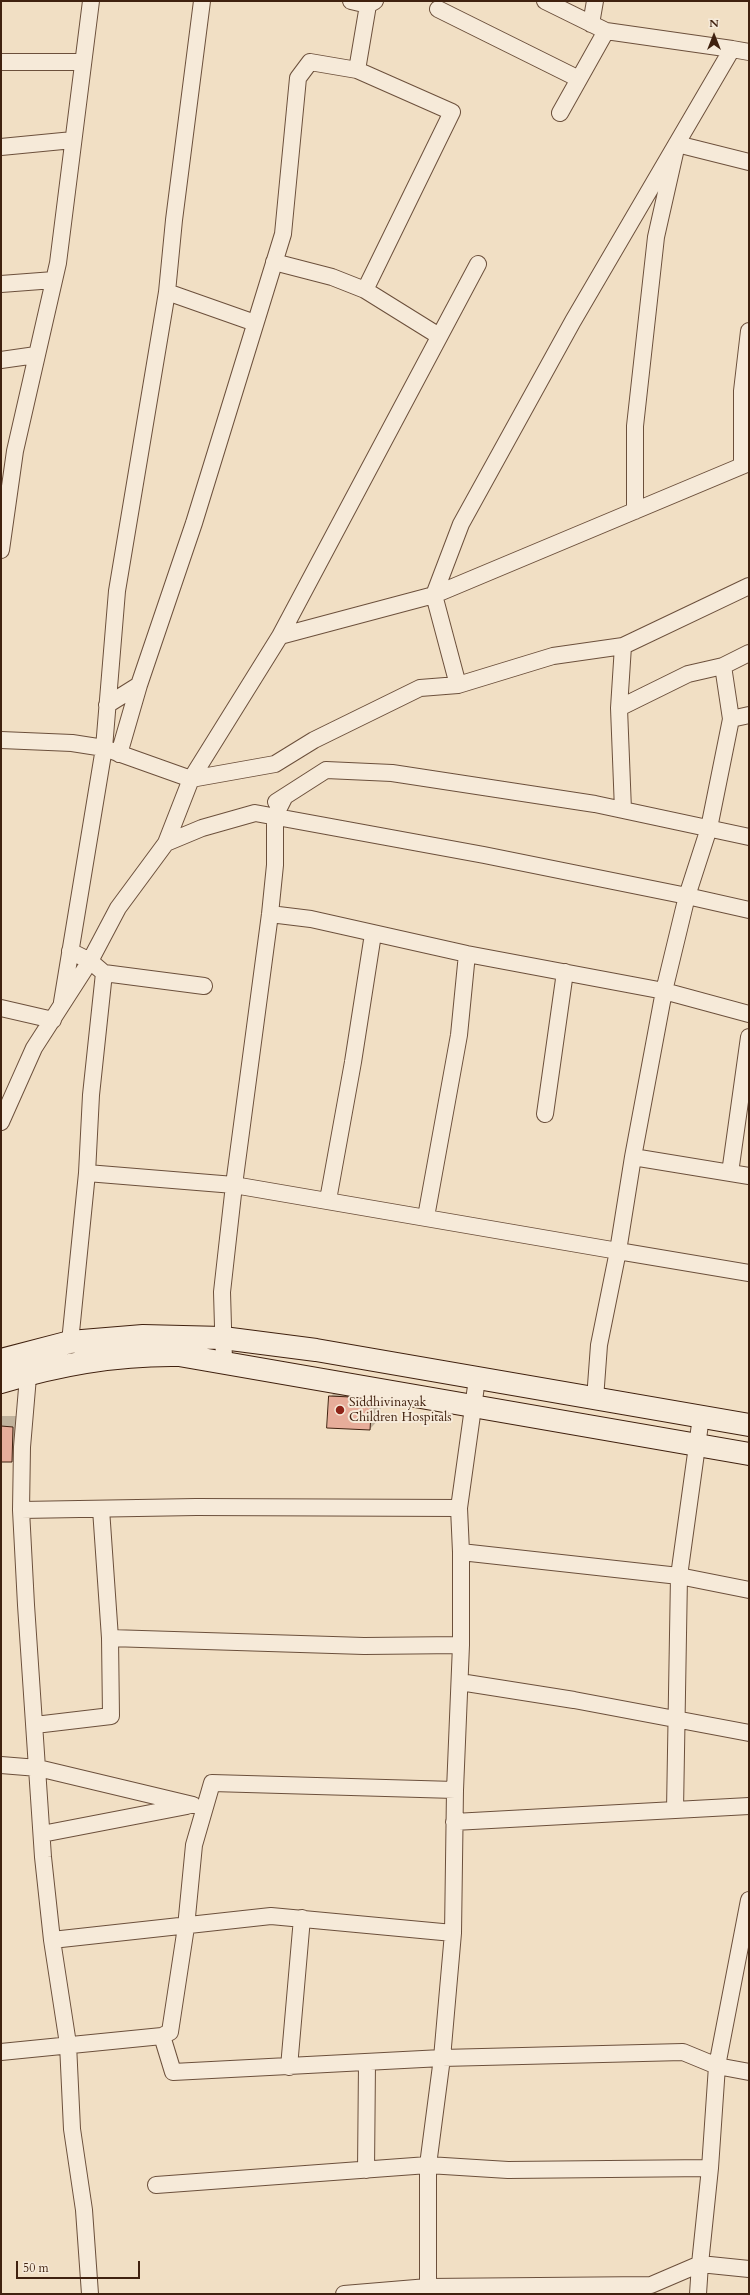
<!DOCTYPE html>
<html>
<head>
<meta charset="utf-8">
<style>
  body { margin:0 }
  #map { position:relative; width:750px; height:2295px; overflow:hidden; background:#f1dfc4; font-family:Cardo,serif }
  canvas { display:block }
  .frame { position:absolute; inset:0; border:2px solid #40210f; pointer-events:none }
  .north { position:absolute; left:694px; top:16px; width:40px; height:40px; -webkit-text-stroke:3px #f6ead9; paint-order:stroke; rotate:0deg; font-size:11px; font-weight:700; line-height:16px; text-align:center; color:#40210f }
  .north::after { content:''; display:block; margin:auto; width:14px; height:18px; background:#40210f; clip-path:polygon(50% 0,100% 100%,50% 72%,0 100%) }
  .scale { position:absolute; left:16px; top:2261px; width:124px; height:18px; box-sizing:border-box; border:2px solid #40210f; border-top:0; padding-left:5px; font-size:12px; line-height:14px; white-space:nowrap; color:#40210f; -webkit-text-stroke:3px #f6ead9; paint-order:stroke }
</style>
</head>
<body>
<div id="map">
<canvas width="750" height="2295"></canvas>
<div class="frame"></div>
<div class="north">N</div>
<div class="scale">50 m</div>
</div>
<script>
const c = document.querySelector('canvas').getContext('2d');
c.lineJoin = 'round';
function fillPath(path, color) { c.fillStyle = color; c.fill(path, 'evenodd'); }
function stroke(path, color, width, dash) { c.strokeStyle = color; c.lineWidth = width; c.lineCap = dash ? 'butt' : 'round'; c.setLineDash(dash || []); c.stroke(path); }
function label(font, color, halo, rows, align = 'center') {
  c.font = font + ' Cardo,serif'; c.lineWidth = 4; c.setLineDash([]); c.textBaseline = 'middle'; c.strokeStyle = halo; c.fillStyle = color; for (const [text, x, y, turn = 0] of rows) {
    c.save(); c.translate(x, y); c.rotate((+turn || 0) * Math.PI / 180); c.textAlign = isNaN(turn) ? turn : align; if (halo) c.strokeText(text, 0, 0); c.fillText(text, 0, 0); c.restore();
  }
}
fillPath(new Path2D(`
  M341,1386L382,1388L380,1418L370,1429L330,1397Z
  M1,1416H24L23,1450L12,1461H1Z`), '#0003');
const building = new Path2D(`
  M329,1396L372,1398L370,1430L327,1428Z
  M1,1426L13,1427L12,1462H1Z`);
fillPath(building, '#e7ad9a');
stroke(building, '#40210f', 1);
const street = new Path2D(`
  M351,1L368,5L375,1
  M545,1L606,31
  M438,9L579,79
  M591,24L595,1
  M749,52L732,49L573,321L461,524L434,595L458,685L553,656L623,646L749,586
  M1,62H83
  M357,70L368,5
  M560,113L606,31L732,49
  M1,147L73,140
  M274,262L332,277L365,290
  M1,284L54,280
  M167,292L255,323
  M1,360L36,355
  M742,466V391L749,331
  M635,511V426L656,237L677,144L749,162
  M1,550L15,451L58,263L91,1
  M280,636L478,264
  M107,705L139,685
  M619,708L623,646
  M749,715L731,719L709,828L687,896L749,910
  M731,719L723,666L749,653
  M1,740L72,743L104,748L62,1002
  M119,754L139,685L194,523L283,234L298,78L310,62L357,70L452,112L365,290L439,336
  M191,779L280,636L434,595L749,463
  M191,779L275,764L314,740L420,688L458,685
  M276,802L326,770L392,773L595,804L749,837
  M623,810L619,708L688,674L723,666
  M166,843L191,779L104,748L117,591L167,292L174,220L202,1
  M270,914L311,919L467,954L664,991L749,1014
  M70,951L90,961L118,908L166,843L202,828L255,813L484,855L687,896L664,991L633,1157
  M104,973L204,986
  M1,1008L53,1020
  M545,1114L565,972
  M1,1122L34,1048L90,961L104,973L91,1095L87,1173L70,1342
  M87,1173L234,1185L618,1251L633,1157L749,1176
  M730,1173L749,1037
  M328,1200L353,1062L373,934
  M426,1217L459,1035L467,954
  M224,1361L222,1292L234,1185L270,914L275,865V816L284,798
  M29,1365L22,1447L21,1510L26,1605L43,1857L52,1940L68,2044L72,2129L84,2210L90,2294
  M595,1399L599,1345L618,1251L749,1273
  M21,1510L196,1507L459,1508
  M461,1552L679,1576L749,1590
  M110,1638L364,1646L461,1645
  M460,1682L574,1700L749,1733
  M35,1725L111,1716L110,1638L101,1509
  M1,1765L38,1768L193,1805
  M675,1810L749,1806
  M454,1822L675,1810L679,1576L701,1417
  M42,1834L187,1806
  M749,1900L717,2066L749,2072
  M52,1940L271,1916L453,1933
  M162,2036L170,2032L186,1927L194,1845L212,1783L455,1790
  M1,2052L162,2036L173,2072L442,2058L453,1933L455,1790L461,1645V1552L459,1508L477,1379
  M289,2067L302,1918
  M366,2170L367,2063
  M156,2185L428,2165L508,2170L710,2168
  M344,2294L428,2287L651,2285L700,2264L710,2168L717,2066L683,2052L442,2058L428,2165V2287
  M698,2294L700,2264L749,2269`);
const secondary = new Path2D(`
  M1,1360L70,1342L143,1336L223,1338L316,1350L749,1425
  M1,1382C60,1364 118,1354 179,1355L749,1454`);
stroke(street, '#6c503c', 18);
stroke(secondary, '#40210f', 24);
stroke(street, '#f6ead9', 16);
stroke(secondary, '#f6ead9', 22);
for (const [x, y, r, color] of [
  [340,1410,5,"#8f2418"]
]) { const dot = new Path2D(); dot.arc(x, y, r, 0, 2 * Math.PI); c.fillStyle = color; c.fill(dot); stroke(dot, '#f6ead9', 1.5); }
label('13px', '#40210f', '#f6ead9', [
  ["Siddhivinayak",349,1403],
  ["Children Hospitals",349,1418]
], 'left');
</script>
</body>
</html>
